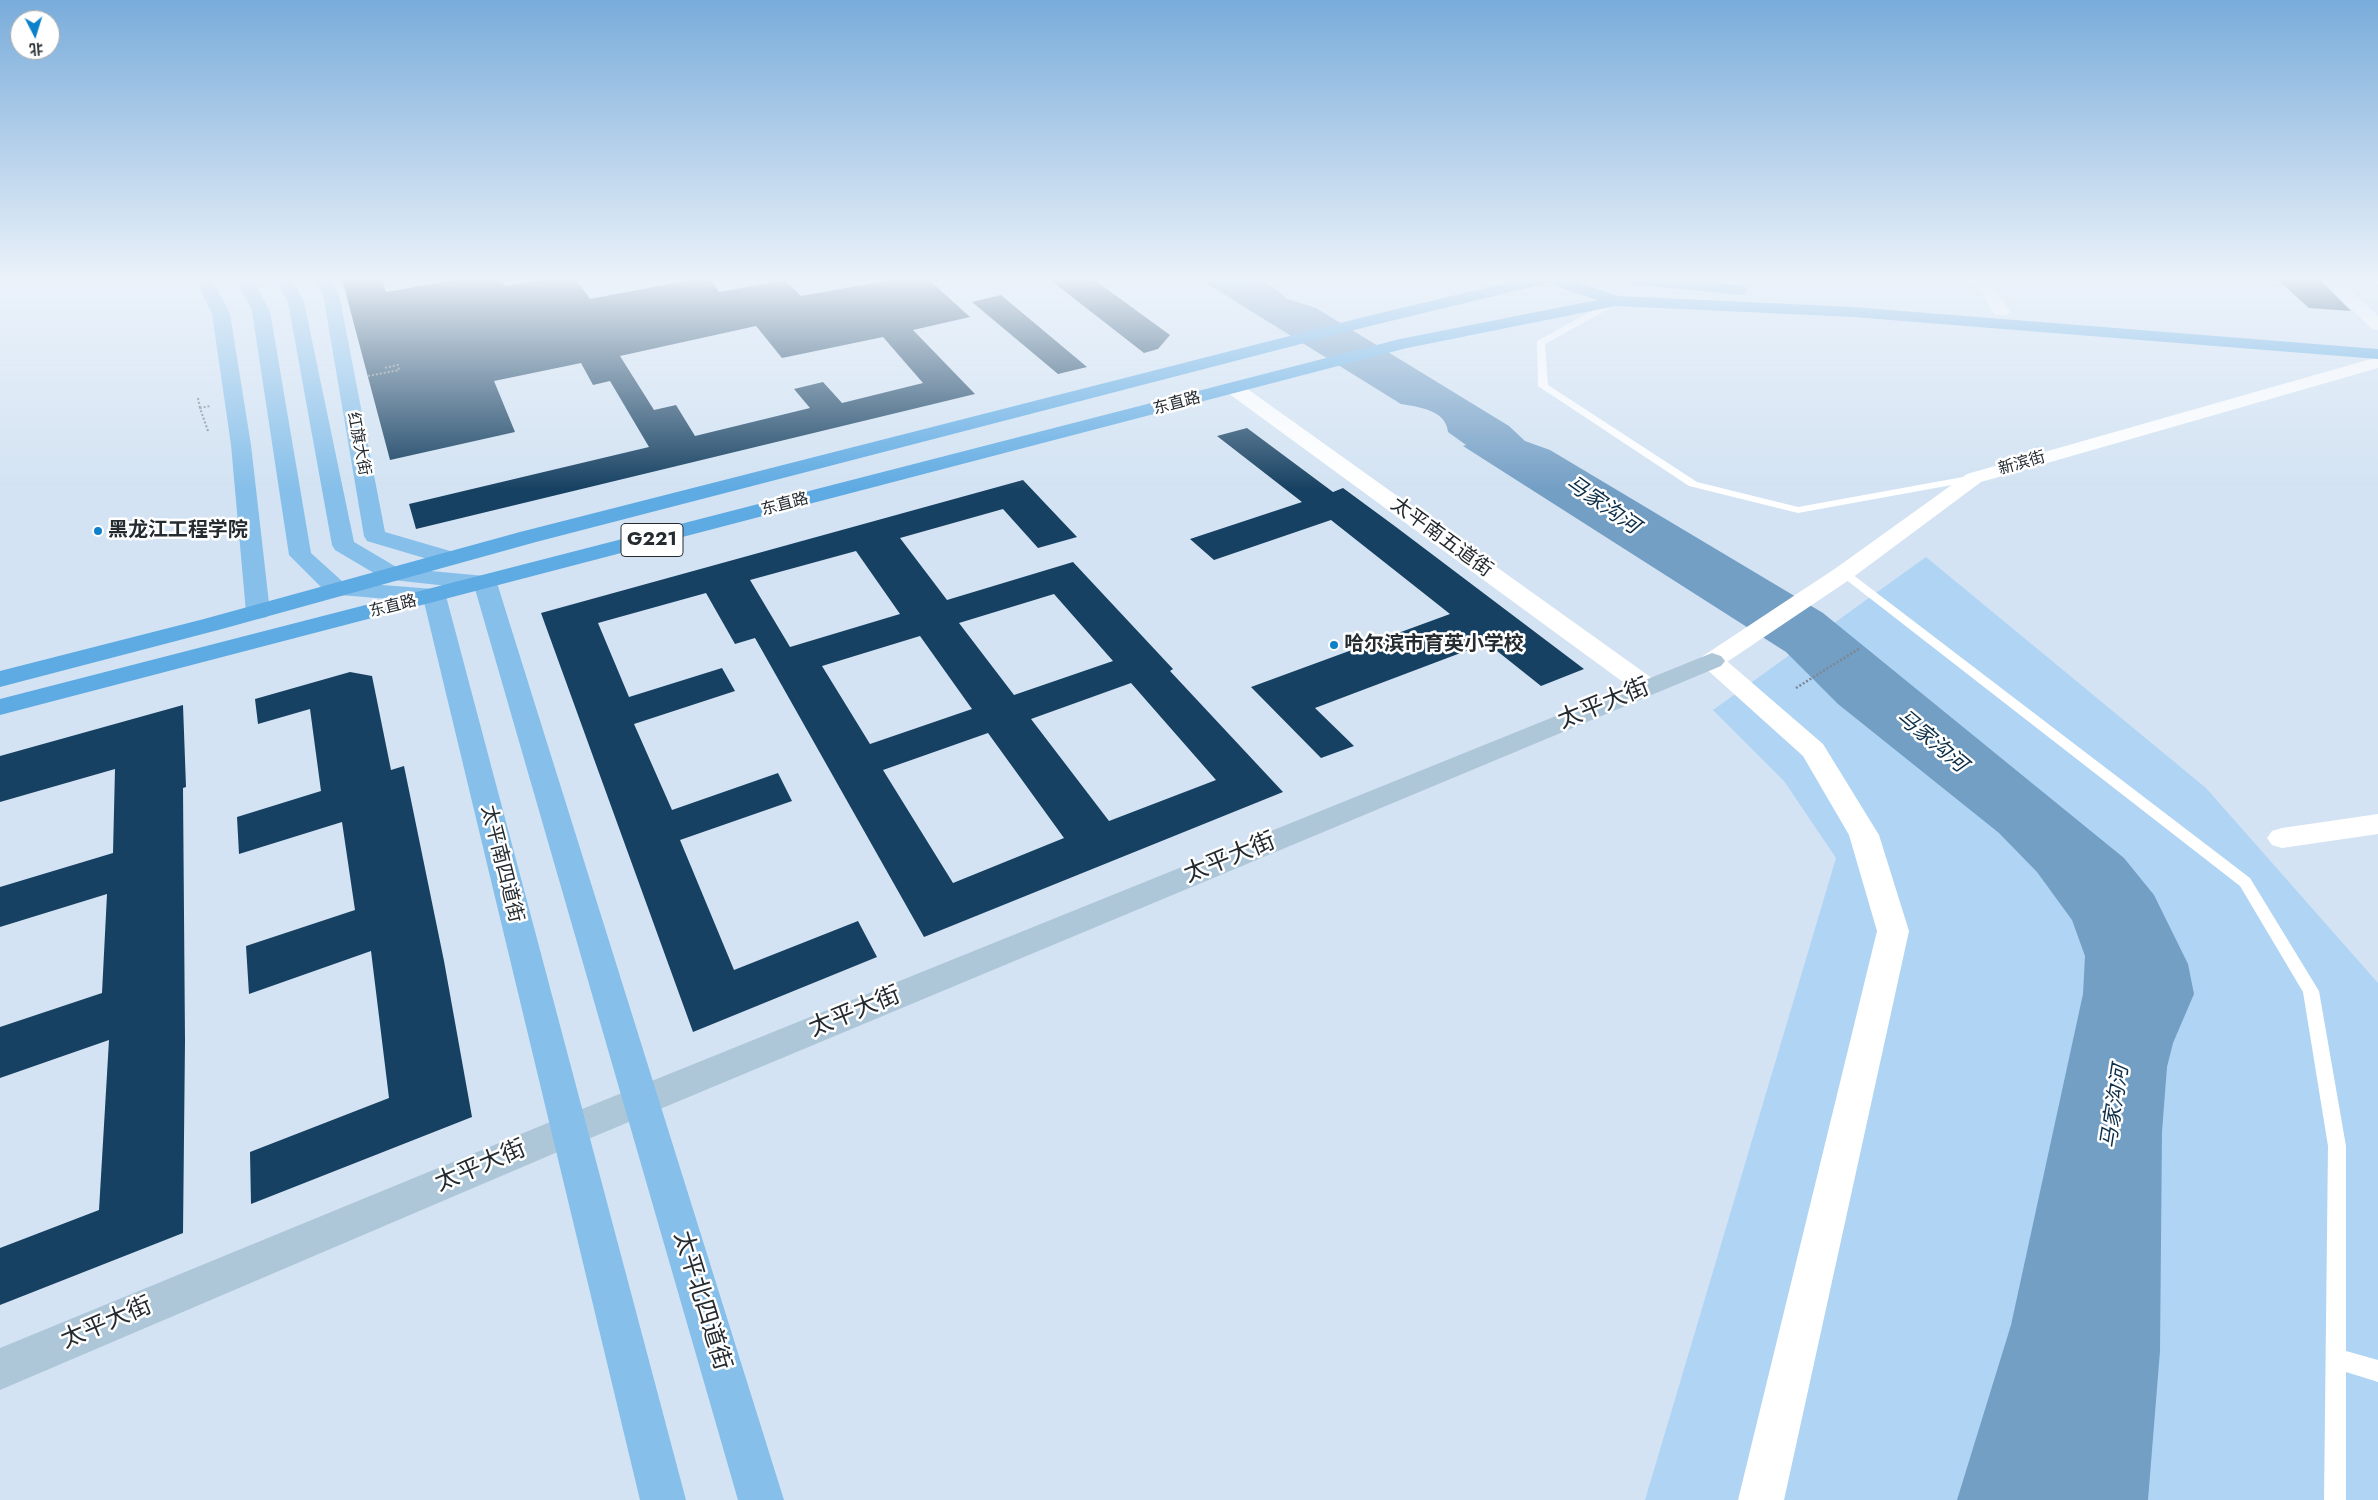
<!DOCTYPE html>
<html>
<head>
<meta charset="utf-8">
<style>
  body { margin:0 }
  #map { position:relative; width:2378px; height:1500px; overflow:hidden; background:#d3e3f3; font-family:Jost,"Noto Sans SC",sans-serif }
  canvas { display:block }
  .north { position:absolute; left:10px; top:10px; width:50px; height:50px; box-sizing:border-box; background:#fff; border:1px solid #a8abad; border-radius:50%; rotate:175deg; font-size:14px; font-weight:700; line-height:20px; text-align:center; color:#252c31 }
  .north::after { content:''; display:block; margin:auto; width:18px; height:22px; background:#0d81ca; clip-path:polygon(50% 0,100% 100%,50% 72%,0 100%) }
</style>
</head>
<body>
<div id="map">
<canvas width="2378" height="1500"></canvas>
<div class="north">北</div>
</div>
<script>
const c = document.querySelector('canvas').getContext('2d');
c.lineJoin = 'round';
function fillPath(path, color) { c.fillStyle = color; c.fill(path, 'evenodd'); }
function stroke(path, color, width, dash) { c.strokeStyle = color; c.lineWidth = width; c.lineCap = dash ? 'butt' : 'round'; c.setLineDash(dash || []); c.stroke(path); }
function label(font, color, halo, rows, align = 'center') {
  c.font = font + ' Jost,"Noto Sans SC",sans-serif'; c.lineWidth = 5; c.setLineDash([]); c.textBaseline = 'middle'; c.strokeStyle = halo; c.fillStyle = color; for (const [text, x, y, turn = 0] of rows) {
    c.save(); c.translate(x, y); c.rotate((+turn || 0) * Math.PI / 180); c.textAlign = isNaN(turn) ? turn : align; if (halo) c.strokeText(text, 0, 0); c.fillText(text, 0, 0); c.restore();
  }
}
fillPath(new Path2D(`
  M1926,557L2206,788L2378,983V1500H1645L1836,858L1784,781L1713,710Z`), '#b0d4f4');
fillPath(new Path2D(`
  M1202,279H1253L1272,286L1287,299L1316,308L1509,426L1525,441L1550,450L1823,613L2124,858L2154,895L2188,964L2194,994L2173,1043L2167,1067L2162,1132L2160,1351L2148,1500H1957L2011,1325L2083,994L2085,956L2072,920L2037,872L1999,833L1838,704L1786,652L1463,446L1466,445L1448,432C1446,410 1419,407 1401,404L1204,282Z`), '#749fc5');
fillPath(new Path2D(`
  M342,279H382L386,292L460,279H501L505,286L545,279H576L590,299L695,279H710L719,292L785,280L801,296L896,279H928L970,317L913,330L975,394L416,529L409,504L649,447L610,381L593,385L581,363L494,381L515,432L390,460ZM756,326L782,358L883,337L923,383L842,403L823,382L794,389L810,408L695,436L676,405L654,410L620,356Z
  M1049,279H1093L1170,335L1158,349L1144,353Z
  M2277,279H2319L2351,311L2309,308Z
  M1001,295L1087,367L1058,374L972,302Z
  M1247,428L1333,492L1343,488L1396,527L1584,669L1541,686L1487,643L1315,708L1354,746L1321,758L1251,687L1450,614L1331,520L1214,560L1190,539L1302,502L1217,436Z
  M1023,480L1077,537L1038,548L1003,509L900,538L947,600L1073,562L1173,669L1170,671L1283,792L924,937L755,638L735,644L706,593L598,623L629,697L722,668L735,691L634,724L672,810L778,773L792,801L680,840L734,970L858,921L877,957L693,1032L541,613ZM856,551L900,614L790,647L750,580ZM1054,594L1113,661L1014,695L959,623ZM920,636L972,709L870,744L822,666ZM1131,683L1216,780L1109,821L1031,719ZM988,733L1064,838L953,883L883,770Z
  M350,672L372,676L391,770L404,766L444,961L472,1117L251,1204L250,1152L389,1098L371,951L249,994L246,946L355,910L342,822L239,854L237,817L321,791L310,709L258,724L255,699Z
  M183,705L186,787L183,788L185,1041L183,1233L0,1305V1248L99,1210L109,1040L0,1078V1027L102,993L107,894L0,927V887L113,853L115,769L0,802V756Z`), '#174162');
stroke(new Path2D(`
  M368,376L399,370L398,365L384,368
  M198,398L200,408
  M208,431L200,408L210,406`), '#7c8792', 2, [2, 2]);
stroke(new Path2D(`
  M1796,688L1860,648`), '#7c8792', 2.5, [2, 2]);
fillPath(new Path2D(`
  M1616,298L1620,301L1619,303L1545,344L1548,385L1697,482L1798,507L1974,475L1979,478L1974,481L1798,513L1689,486L1538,386L1537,341Z
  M1844,570L1848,571L2250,878L2319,991L2346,1146V1351L2378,1360V1382L2346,1372V1500H2324L2328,1146L2303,992L2240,886L1840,575L1838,573Z`), '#fff');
fillPath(new Path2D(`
  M1973,279H1989L2010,311L2007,315H1995Z
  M2321,279H2338L2378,316V330L2372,329Z
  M1712,653L1721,656L1823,744L1879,835L1909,931L1784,1500H1738L1877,931L1849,835L1803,756L1703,666L1699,661L1703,656Z
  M2378,814V834L2282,848L2272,845L2267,838L2272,831L2282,828Z`), '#fff');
fillPath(new Path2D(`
  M2378,357V368L1981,482L1852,578L1721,666L1712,669L1703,666L1699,661L1703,656L1836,568L1967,474Z
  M1235,383L1242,385L1656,681L1660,687L1656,693L1647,695L1638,693L1228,393L1226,389L1228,385Z`), '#fff');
fillPath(new Path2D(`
  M1712,653L1721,656L1725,661L1721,666L581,1142L0,1390V1348L555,1120Z`), '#adc7d9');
fillPath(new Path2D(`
  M196,279H212L230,314L251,445L270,612L267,617L258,619L249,617L246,612L231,445L212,314Z
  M236,279H252L270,311L311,553L343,582L434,589L442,591L446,596L686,1500H640L424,602L328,594L289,555L252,311Z
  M276,279H292L304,302L354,542L398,568L485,576L493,578L497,583L784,1500H738L475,589L384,579L335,550L332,545L288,302Z
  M313,279H329L339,294L385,532L457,553L460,558L457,563L449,565L441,563L367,541L364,536L323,294Z`), '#86bfe9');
fillPath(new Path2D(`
  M1523,279H1570L1618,296L1853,307L2378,349V359L1853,317L1616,306L1407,348L0,715V699L1400,339L1597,300L1548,283L1374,325L536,542L222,629L0,687V671L204,619L520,532L1364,317Z
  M1624,279H1680L1739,285L1745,286L1747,290L1745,294L1739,295L1632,284L1626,282Z`), '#5eaae2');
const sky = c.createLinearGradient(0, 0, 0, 489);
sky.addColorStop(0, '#79acda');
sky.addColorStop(0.57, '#ebf2fa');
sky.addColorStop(1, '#ebf2fa00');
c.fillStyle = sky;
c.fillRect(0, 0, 2378, 489);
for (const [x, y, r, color] of [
  [98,531,5,"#0d81ca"],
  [1334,645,5,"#0d81ca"]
]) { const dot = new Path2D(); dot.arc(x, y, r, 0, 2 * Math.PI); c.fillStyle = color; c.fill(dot); stroke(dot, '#fff', 2); }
label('16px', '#252c31', '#fff', [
  ["东直路",1177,404,-15],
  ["红旗大街",358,444,79],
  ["新滨街",2022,464,-16],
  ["东直路",785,505,-15],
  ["东直路",393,607,-14]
]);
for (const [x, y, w] of [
  [652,540,62]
]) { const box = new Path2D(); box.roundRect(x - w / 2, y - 16.5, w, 33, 4); c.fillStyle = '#fff'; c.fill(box); stroke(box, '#252c31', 1); }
label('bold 19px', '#252c31', null, [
  ["G221",652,540]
]);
label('bold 20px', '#252c31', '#fff', [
  ["黑龙江工程学院",108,531],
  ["哈尔滨市育英小学校",1344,645]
], 'left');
label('20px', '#252c31', '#fff', [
  ["太平南五道街",1441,538,36],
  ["太平南四道街",501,864,76]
]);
label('italic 21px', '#0c2e48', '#fff', [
  ["马家沟河",1602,506,35],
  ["马家沟河",1931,742,40],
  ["马家沟河",2116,1107,-81]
]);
label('24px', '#252c31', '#fff', [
  ["太平大街",1604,705,-22],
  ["太平大街",1230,859,-22],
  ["太平大街",855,1013,-22],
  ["太平大街",481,1167,-23],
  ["太平北四道街",701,1301,73],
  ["太平大街",107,1324,-23]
]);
</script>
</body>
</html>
